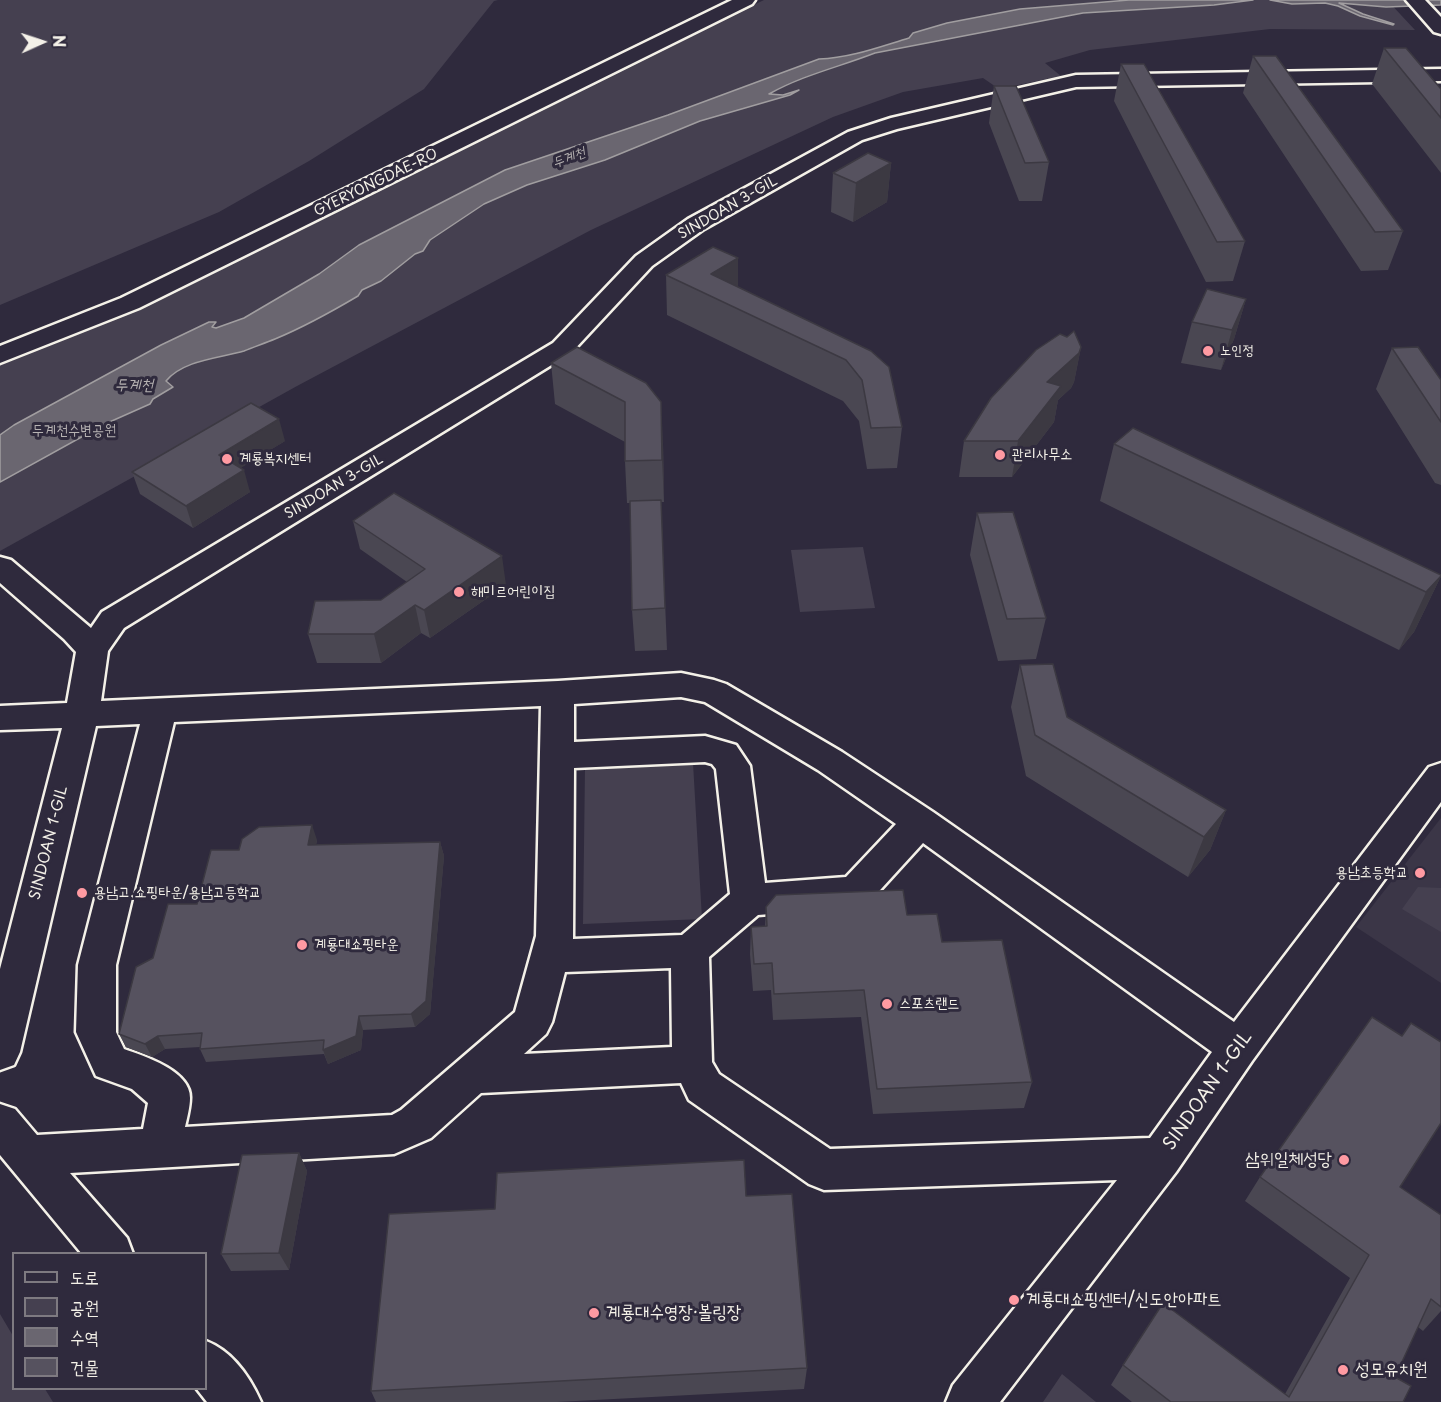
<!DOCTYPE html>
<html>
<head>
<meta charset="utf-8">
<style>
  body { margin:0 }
  #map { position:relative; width:1441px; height:1402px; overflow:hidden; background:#2f2a3d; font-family:"Playpen Sans","Poor Story",sans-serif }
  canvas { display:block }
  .legend { position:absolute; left:12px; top:1252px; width:195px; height:138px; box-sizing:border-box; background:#2f2a3d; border:2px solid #7e7a81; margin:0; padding:8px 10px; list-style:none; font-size:18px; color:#f4f1e8 }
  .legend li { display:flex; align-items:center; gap:12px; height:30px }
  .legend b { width:30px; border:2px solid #7e7a81 }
  .north { position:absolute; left:12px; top:12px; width:60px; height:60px; -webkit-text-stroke:4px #2f2a3d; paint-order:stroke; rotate:87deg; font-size:16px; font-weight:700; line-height:24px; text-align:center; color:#f4f1e8 }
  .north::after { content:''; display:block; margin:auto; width:21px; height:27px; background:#f4f1e8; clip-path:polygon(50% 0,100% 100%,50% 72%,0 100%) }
</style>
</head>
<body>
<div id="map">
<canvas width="1441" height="1402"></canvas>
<ul class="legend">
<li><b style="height:8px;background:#2f2a3d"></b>도로</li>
<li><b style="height:16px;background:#454050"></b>공원</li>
<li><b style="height:16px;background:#6a6670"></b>수역</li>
<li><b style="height:16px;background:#56525f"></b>건물</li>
</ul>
<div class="north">N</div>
</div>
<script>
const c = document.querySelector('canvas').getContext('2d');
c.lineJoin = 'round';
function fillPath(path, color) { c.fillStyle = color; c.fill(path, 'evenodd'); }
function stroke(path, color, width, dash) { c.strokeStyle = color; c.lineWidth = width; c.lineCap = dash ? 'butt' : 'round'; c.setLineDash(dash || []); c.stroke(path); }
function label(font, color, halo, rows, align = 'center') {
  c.font = font + ' "Playpen Sans","Poor Story",sans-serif'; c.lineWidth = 6; c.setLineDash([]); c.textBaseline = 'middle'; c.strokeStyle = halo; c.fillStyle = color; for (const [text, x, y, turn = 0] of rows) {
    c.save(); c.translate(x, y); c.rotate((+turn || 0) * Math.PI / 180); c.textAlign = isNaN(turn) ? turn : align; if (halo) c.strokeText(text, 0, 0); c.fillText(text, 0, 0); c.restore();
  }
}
fillPath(new Path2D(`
  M1441,818V983L1356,927Z`), '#3b3647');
fillPath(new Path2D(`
  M0,0H498L494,1L424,89L309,161L219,212L0,305Z
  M764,0H1387L1415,30L1270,29L1090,50L1045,63L1061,76L999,89L983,78L903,92L833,117L591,230L297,386L0,551V365L22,357L151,298Z
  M863,547L875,608L800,612L791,550Z
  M693,763L702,919L583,924L585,768Z
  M1418,887L1441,888V932L1402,909Z
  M0,1314L13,1336L14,1388L45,1389L53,1402H0Z
  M1062,1374L1096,1402H1043Z`), '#454050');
const water = new Path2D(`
  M1129,0H1253L1214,5L1083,13L875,53C839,67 803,75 769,94L783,95L799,90L790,95L700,121L605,160L527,185L484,204L430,240L423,251L415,254L381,281L362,290L358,296C331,312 304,327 275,339C265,343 254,347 244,351C220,358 183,360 166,381L173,387L153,399L150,404L105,424L0,482V435L14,425L161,345L209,322H216L212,327L216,328L244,318L319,274L359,245L505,170L668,115L819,59C850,58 879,47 909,38L913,33L947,23L1020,9Z
  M1270,0H1441V5L1386,7L1339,3L1363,14L1394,24L1393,25L1360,16L1338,6L1325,3L1292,4Z`);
fillPath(water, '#6a6670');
stroke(water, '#a19ea0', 1.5);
const minor = new Path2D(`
  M732,0H755L752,4L139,308L0,363V346L121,298Z
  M1406,0H1425L1441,17V34L1434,32Z
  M1441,69V81L1076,87L897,129L862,140L704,229L652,266L571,353L124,628L108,651L101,701L558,681L681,673L714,680L726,684L842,752L933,812L1234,1022L1429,767L1441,763V802L1252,1061L1176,1172L1000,1402H946L953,1385L1117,1180L824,1190L809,1184L689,1100L681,1083L481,1093L431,1138L394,1154L70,1173L127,1238L133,1254H82L0,1155V1104L15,1109L37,1135L143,1129L148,1103L132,1089L96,1076L76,1032L78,965L140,724L96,726L20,1052L14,1065L0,1070V969L62,728L0,730V706L67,703L76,652L64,639L0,583V557L11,560L91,628L102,612L553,343L636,256L688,219L848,132L891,118L1076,75ZM681,697L705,702L818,770L896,824L846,877L765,883L750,766L736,745L705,736L574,742V704ZM541,706L536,936L515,1012L401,1110L392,1115L185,1127C187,1118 190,1107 190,1098C191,1071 144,1056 124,1049L116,1032V965L174,722ZM705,762L712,764L716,769L730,894L682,935L573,939L574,768ZM923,843L1212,1052L1150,1138L830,1149L719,1074L712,1062L709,957L758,915L842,908L871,900ZM671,968L672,1047L524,1054L546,1034L552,1022L565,972Z
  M206,1341C232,1351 250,1377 261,1402H207L196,1388H206Z`);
stroke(minor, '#f4f1e8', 5);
fillPath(minor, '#2f2a3d');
fillPath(new Path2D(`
  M1384,48L1441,89V173L1372,84Z
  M1253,56L1403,231L1388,270L1361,271L1243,93Z
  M1121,64L1245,241L1233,281L1206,282L1114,101Z
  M994,86L1049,162L1042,201H1019L989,123Z
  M891,163L887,202L853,222L831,212L833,173Z
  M666,275L738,287L871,351L902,427L897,468L867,469L859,421L843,401L667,315Z
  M1246,299L1234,339L1221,370L1181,363L1192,322Z
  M577,347L663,443L664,502H661L667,650L635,651L632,610L630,503H627L625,461V442L555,404L551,363Z
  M1081,347L1074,382L1071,388L1058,400L1054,422L1012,477H959L964,441Z
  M1392,348L1441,380V485L1435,483L1376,389Z
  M285,441L240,468L250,492L193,528L140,494L132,472Z
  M1114,444L1441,576L1414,632L1399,650L1100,501Z
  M977,513L1046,618L1036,659L998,661L970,555Z
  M353,521L506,585L430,638L421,633L381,663H317L308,634L381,600L407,582L360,549Z
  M1020,665L1067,717L1226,810L1210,850L1188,877L1026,776L1011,707Z
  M317,840L316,845L440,842L444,856L430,1014L415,1027L363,1030L361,1050L328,1064L324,1054L206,1062L200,1049V1047L165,1049L152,1057L126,1047L119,1034L153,958L239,850Z
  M766,907L907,915L942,942L1032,1082L1024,1108L873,1114L861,1017L773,1020L771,990L753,991L750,954L751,927L765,926Z
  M299,1153L307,1171L289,1270L231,1271L221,1254Z
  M1260,1177L1400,1187L1441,1215V1311L1423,1331L1418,1327L1395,1377L1403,1402H1132L1111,1385L1123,1365L1285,1394L1350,1278L1245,1201Z
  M746,1196L807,1368L804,1389L557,1402H376L371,1391L495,1209Z`), '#4a4752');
fillPath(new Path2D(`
  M891,163L887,202L853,222L856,183Z
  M738,258V298L711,274Z
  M1246,299L1234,339L1221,370L1232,330Z
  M1081,347L1074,382L1071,388L1058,400L1054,422L1012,477L1018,441L1047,382Z
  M661,402L663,443L664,502L662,460Z
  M279,419L285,441L226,477L219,455Z
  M244,470L250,492L193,528L186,506Z
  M502,556L506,585L430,638L424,610Z
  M1441,576L1414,632L1399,650L1426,592Z
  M415,605L421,633L381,663L374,634Z
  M1226,810L1210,850L1188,877L1204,837Z
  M312,825L317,840L313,859L308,845Z
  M440,842L444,856L430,1014L415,1027L411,1014Z
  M359,1016L363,1030L361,1050L328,1064L323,1050Z
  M158,1036L165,1049L152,1057L145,1044Z
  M299,1153L307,1171L289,1270L279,1253Z`), '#3c3942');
const building = new Path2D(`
  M1384,48H1406L1441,89V118Z
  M1253,56H1276L1403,231L1375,232Z
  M1121,64H1144L1245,241L1217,242Z
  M994,86H1016L1049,162L1025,163Z
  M868,153L891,163L856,183L833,173Z
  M713,247L738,258L711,274L871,351L889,367L902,427L871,428L862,380L846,360L666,275Z
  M1207,289L1246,299L1232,330L1192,322Z
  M1074,331L1081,347L1079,353L1047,382L1061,386L1018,441H964L991,398L1036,350L1060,334L1067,337Z
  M577,347L646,383L661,402L662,460L625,461V402L551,363Z
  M1418,347L1441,380V422L1392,348Z
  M251,403L279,419L219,455L244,470L186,506L132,472Z
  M1133,428L1441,575V576L1426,592L1114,444Z
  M394,493L502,556L424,610L415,605L374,634H308L315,601L381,600L425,569L353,521Z
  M661,500L665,608L632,610L630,501Z
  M1013,512L1046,618L1007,619L977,513Z
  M1053,664L1067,717L1226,810L1204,837L1035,735L1020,665Z
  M312,825L308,845L440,842L426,1001L411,1014L359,1016L356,1036L323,1050L324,1040L200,1049L202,1033L158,1036L145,1044L119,1034L136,967L153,958L168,904H197L211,850H239L242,839L259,827Z
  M903,890L907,915L937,914L942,942L1002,940L1032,1082L877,1089L864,990L774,994L772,963L754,964L751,927L767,926L766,907L776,895Z
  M1372,1017L1402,1036L1411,1023L1441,1042V1123L1400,1187L1441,1215V1307L1431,1299L1395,1377L1411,1386L1403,1402H1171L1123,1365L1163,1303L1289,1397L1369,1255L1260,1177Z
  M299,1153L279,1253L221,1254L242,1155Z
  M744,1160L746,1196L792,1194L807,1368L371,1391L389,1214L495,1209L497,1173Z`);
fillPath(building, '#56525f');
stroke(building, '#3c3942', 1.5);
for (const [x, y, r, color] of [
  [1208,351,6,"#ff9aa2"],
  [1000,455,6,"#ff9aa2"],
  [227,459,6,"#ff9aa2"],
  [459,592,6,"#ff9aa2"],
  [1420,873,6,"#ff9aa2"],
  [82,893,6,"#ff9aa2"],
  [302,945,6,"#ff9aa2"],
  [887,1004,6,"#ff9aa2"],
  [1344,1160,6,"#ff9aa2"],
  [1014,1300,6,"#ff9aa2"],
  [594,1313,6,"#ff9aa2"],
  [1343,1370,6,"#ff9aa2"]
]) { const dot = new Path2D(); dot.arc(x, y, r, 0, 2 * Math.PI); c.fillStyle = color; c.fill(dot); stroke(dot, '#2f2a3d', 2); }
label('italic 14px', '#b6b2b2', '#2f2a3d', [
  ["두계천",569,158,-21]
]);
label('14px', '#f4f1e8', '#2f2a3d', [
  ["GYERYONGDAE-RO",376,183,-26],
  ["SINDOAN 3-GIL",728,208,-30],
  ["SINDOAN 3-GIL",334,487,-31]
]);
label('14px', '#f4f1e8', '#2f2a3d', [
  ["노인정",1220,351]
], 'left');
label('15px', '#b7b3b3', '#2f2a3d', [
  ["두계천수변공원",74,431]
]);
label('15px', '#f4f1e8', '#2f2a3d', [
  ["관리사무소",1012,455],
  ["계룡복지센터",239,459],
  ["해미르어린이집",471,592],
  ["용남초등학교",1408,873,"right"],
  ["용남고.쇼핑타운/용남고등학교",94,893],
  ["계룡대쇼핑타운",314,945],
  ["스포츠랜드",899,1004]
], 'left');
label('15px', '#f4f1e8', '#2f2a3d', [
  ["SINDOAN 1-GIL",49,843,-76]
]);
label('italic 16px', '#b6b2b2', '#2f2a3d', [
  ["두계천",134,386]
]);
label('18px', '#f4f1e8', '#2f2a3d', [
  ["SINDOAN 1-GIL",1208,1091,-55]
]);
label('18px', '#f4f1e8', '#2f2a3d', [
  ["삼위일체성당",1332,1160,"right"],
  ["계룡대쇼핑센터/신도안아파트",1026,1300],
  ["계룡대수영장·볼링장",606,1313],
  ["성모유치원",1355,1370]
], 'left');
</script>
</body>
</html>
